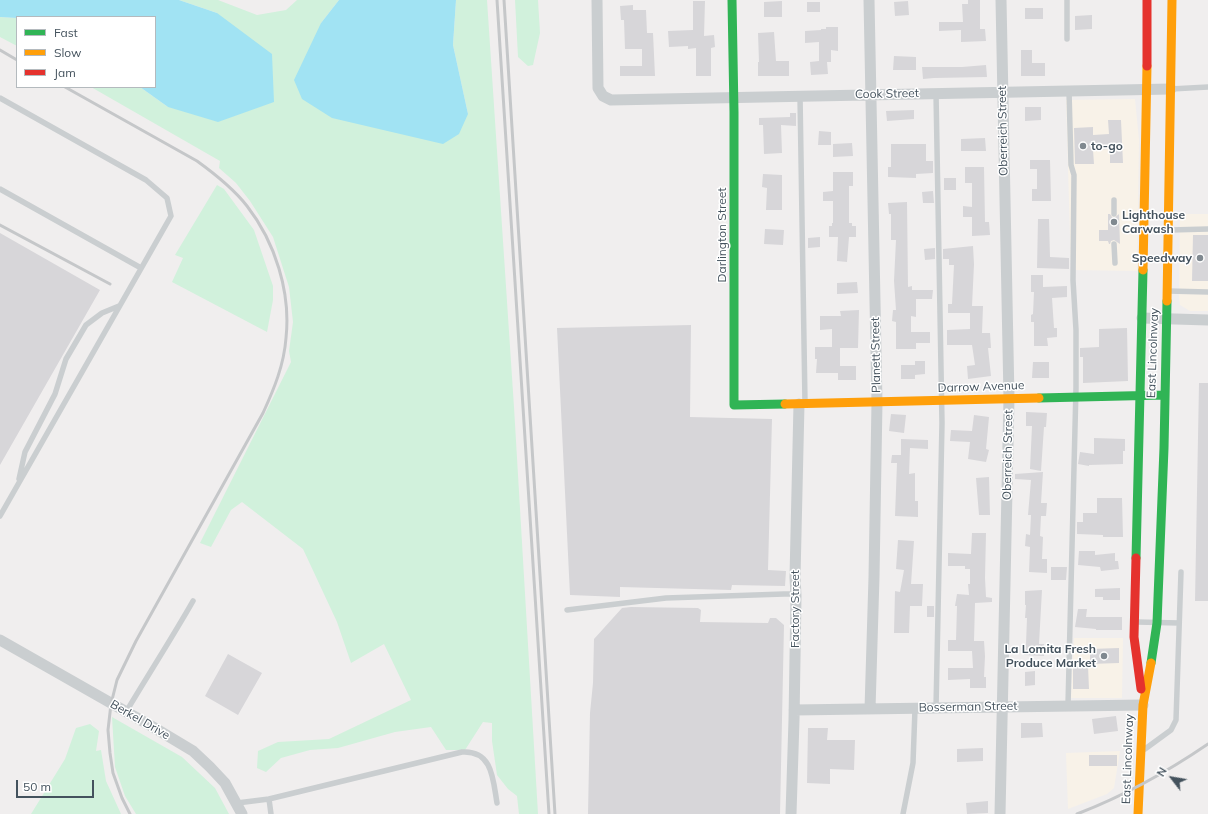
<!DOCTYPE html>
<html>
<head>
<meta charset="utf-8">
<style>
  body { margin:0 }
  #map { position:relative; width:1208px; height:814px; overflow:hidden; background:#f0eeee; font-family:Mulish,sans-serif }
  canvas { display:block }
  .legend { position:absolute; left:16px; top:16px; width:140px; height:72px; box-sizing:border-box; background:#fff; border:1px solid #b4babe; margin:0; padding:5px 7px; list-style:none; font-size:12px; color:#44525d }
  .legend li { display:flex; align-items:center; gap:8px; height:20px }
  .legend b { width:20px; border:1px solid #b4babe }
  .north { position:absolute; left:1152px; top:758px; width:40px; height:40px; -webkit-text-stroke:3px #fff; paint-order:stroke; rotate:301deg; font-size:11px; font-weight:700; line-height:16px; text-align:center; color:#44525d }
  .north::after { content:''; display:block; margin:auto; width:14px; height:18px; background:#44525d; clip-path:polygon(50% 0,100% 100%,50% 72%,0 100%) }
  .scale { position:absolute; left:16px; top:780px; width:78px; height:18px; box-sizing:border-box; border:2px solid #44525d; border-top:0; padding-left:5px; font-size:12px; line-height:14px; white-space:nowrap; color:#44525d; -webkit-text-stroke:3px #fff; paint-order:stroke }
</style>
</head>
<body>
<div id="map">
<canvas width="1208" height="814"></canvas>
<ul class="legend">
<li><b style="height:5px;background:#30b455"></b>Fast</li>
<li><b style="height:5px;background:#ff9f0a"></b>Slow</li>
<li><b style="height:5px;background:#e5322d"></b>Jam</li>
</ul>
<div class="north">N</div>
<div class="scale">50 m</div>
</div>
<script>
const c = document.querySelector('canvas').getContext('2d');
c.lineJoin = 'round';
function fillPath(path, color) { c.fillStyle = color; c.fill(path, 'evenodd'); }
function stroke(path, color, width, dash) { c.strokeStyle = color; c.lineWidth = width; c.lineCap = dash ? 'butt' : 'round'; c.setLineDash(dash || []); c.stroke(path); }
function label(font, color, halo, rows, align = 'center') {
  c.font = font + ' Mulish,sans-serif'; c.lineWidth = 3; c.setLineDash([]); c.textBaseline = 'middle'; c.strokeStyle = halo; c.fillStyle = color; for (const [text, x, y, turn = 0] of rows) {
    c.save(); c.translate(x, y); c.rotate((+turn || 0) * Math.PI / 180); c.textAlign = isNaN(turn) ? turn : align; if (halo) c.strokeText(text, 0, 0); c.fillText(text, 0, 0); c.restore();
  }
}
fillPath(new Path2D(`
  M1135,99L1139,140L1137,271L1071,270L1066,100Z
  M1180,214H1208V311H1190L1180,305L1179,297Z
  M1074,638H1123L1122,698H1071Z
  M1120,751L1114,788L1107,794L1068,809L1066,753Z`), '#f8f2e8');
fillPath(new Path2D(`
  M179,0H218L257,15L286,10L297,0H339L321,23L468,114L453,45L456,0H487L514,407L538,814H519L517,796L508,789L497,775L492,741V723L483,722L465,750H446L431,727L395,732L338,748L310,750L281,758L266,772L257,768L258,751L278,742L329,739L411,700L384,644L351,663L337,622L303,549L242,502L231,510L211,547L200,543L291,362L289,351L293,322L289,287L273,237L250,201L236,183L219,168L220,161L91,87H140L168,107L217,13Z
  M515,0H538L540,33L533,65L528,66L518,57Z
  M0,17L17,18V46L0,37Z
  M217,185L224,189L254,230L273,286V300L267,332L172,282L183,258L175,255Z
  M112,717L182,757L215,788L229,814H136L125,796L115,767Z
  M90,724L99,731L96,751L101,750L106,781L121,814H31L65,759L76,728Z`), '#d1f1dc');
fillPath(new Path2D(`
  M0,0H179L217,13L272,54L274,102L218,122L168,107L140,87H155V17H17V18L0,17Z
  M339,0H456L453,45L468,114L459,134L443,144L332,118L302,99L294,80L321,23Z`), '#a1e3f3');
fillPath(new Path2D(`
  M968,0H980V29H985L986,41L961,42V30L939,31V22H963L962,4H968Z
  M693,1H705L704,36L714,35L715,47L711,48V76H696V48L688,49V46L669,47L668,31L693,30Z
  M782,1V17H764V2Z
  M908,1L909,15L895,16L894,2Z
  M807,2H820V12H807Z
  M633,5V10H646L647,33H653L655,76H620V66H642V49H625L624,20H621L620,6Z
  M1025,8H1043V19H1025Z
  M1092,15V29L1075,30V16Z
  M826,27H838V51L831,50V62H827L828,74L811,75L810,62L819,61V42L805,43V31L821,30V29H826Z
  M774,32L776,61H789V76H758V62H759L758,33Z
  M1021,50H1032V63H1045V76H1021Z
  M894,56L916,57V70H893Z
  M986,65L987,77L934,78L923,79L922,67H962Z
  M1025,107H1041V120L1025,121Z
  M914,110V119L887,121L886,111Z
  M790,113H796V126L781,125L782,153L764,154L763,125H759V118L790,117Z
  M1108,120H1121L1123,163H1110V149L1093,150L1094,164H1075L1074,128L1093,127V135L1109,134Z
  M819,131L831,132V145H818Z
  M985,138L986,151H961V139Z
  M852,143L853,156L833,157V144Z
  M891,144H926V161H933V173L916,174V178L888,177V167H891Z
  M1030,160H1050L1051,201H1032V189H1037V169H1030Z
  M965,167H984L985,222H989L990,235L972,236V217H963V206L972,207V183H965Z
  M833,172H853V186H849V223H852V226H856V237H849L847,262L837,261L838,237H829V226H832V223H833V201H823V192L833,191Z
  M763,174L782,175V210H766L767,188L762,187Z
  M944,178H956V190H944Z
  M933,191L934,203H923L922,192Z
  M907,202L908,287L912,286V290H933L932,299H916V317L911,316V332H930V343H916V349H896V322L892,321L893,310H896L894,281L896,240H891V214H889L888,203Z
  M1108,214H1110L1112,217L1114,218L1119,214L1120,244L1114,240L1111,241L1110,244H1109L1108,241H1099V230H1108Z
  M1038,219H1049L1050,257L1069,258V269L1037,268Z
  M765,229L784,230L783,245L764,244Z
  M0,233L100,290L0,465Z
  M1193,235H1208V281H1192Z
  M820,237V247L808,248V238Z
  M973,246L974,264L972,306H983L982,333H990L991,348H988L991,376L968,379L967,366L975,365L972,345H947V330L970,329V313H948V304H952L954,265H949V259H943V249Z
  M935,248V259L925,260L924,249Z
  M1031,275H1043V287L1067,286V297L1052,298L1054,328H1057V337L1047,338L1048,346H1034V322H1031V315L1033,314L1034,292H1031Z
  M857,282L858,293L837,294V283Z
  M859,310L858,348H840V366H856V380H838V373H816L817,359H815V347H832V329L820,330V316H841L840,311Z
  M691,325L690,417L772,419L768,570L786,571L785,586L732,585L731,590L620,587V597L570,595L557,328Z
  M1127,328L1128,381L1083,383V357H1080V348L1099,347V329Z
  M915,361H925V374L915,375V379H901V365H915Z
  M1033,362H1049V378H1032Z
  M1199,383H1208V601H1195Z
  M1026,412L1047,413L1046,427H1044L1041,471L1030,469L1032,426H1026Z
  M891,414L906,415L904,433L889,431Z
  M974,415L989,417L986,449L989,450L986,462L968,459L970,442L950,441L951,430L972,431Z
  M1094,438L1125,439V451H1123V464L1089,465V466L1078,464L1080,452L1094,454Z
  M901,439L928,440V449L910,448L909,474L915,473V501H918V517L895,516L897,463H891L892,455H901Z
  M1043,472L1041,503H1047L1046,516H1041L1040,536L1043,537L1042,559H1047V573L1029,572L1030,547L1025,546L1026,534L1030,535L1031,515H1028L1031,480L1015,479V474Z
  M989,477L990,515H979L976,478Z
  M1097,498H1122L1123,537H1103V535L1077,534V522H1083V513H1097Z
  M972,533H986L985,578L986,597L992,598V602L975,603L974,641H984L985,656L984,677H986V688H970V679L948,680V668H973L972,651H948V640H956L957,606H955L957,594L969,595L968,584H970V569H965V566H948V553L971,554Z
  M898,540L914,541L911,584H923L922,606H910L909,633H894L895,591L900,592L904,570L896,569Z
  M1079,551H1095V555L1115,553V561H1118L1119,569L1101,571L1100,567L1078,565Z
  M1051,567H1067L1066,580H1051Z
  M1120,588V600H1103V597H1095V589Z
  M1042,590L1039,644H1044V656L1024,655L1025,644H1026L1027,618H1025L1026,605H1025V591Z
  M927,606H934V617H927Z
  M631,607L698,608L701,610L700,622L768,623L770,618H776L784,625L780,814H588L590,713L593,683L594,639L622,608Z
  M1078,609H1087L1086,617H1122V630H1096V629L1075,627Z
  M1119,648V663L1090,664V649Z
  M228,654L262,673L238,715L205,696Z
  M1073,666H1088L1089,689H1073Z
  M1035,671V685L1025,686V672Z
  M1116,716L1118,731L1094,734L1092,719Z
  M1021,723H1042L1043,737L1021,738Z
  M808,728H828L827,740H855L854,770L830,769V784L807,783Z
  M983,748V761L957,762V749Z
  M1089,755H1117V766H1089Z
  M988,801V813L967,814L966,803Z`), '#d7d6d9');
stroke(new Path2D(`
  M1067,39V0
  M1171,89L1208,87
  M936,93L942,423L936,708
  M800,96L805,403
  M0,98L146,180L167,198L171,216L0,516
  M0,189L141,268
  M1114,214V200
  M1170,230L1208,229
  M1114,244L1115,263
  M1168,291L1208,292
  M19,479L25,452L55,394L66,359L86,325L102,313L119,306
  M567,610L666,598L784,594H790L796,596
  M1137,622L1179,623
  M1068,705L1076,388V330L1073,280L1074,175L1071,165L1069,91
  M126,712C148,675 172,638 193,601
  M1145,749L1171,730L1176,720L1181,572
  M269,799L462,752C493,750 493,780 497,803
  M237,803L269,799L271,814
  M903,814L913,763L915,709`), '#caced0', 5.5);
stroke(new Path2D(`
  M597,0L598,88L603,96L611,100L1171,89
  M869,0L877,402L874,577L870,709
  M1142,318L1208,320
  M0,640L153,727L193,751L210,767L225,783L242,814
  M794,710L1143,705
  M791,814L794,720L796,596L795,577L799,404
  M1000,814L1009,398L1001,0`), '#caced0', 11);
stroke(new Path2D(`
  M732,0L734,112V405L785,404
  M1039,398L1164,395
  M1136,558L1143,270
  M1151,663L1157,623L1164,448L1167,301`), '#30b455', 9);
stroke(new Path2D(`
  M1143,270L1147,66
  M1167,301L1172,0
  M785,404L1039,398
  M1138,814L1143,705L1151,663`), '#ff9f0a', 9);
stroke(new Path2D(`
  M1147,0V66
  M1136,558L1134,637L1141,689`), '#e5322d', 9);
stroke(new Path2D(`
  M497,0L549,814
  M504,0L555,814
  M0,50L17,60
  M65,87L197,161C215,174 233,188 247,206C275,242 291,292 286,338C284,365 274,389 263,413L136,641L117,680L111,704L108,730L110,753L113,773L122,798L130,814
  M0,225L110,284
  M1077,814C1124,796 1167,772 1208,744`), '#c5c7c9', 3);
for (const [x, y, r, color] of [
  [1083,146,4,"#808990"],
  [1114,222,4,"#808990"],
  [1200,258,4,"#808990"],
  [1104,656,4,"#808990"]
]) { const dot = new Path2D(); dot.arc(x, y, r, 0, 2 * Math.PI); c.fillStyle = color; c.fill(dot); stroke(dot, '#fff', 1.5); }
label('12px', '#44525d', '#fff', [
  ["Cook Street",887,94,-1],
  ["Oberreich Street",1003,131,-91],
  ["Darlington Street",722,235,-90],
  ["East Lincolnway",1153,353,-88],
  ["Planett Street",876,355,-91],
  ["Darrow Avenue",981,387,-2],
  ["Oberreich Street",1008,455,-89],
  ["Factory Street",795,609,-90],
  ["Bosserman Street",968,707,-1],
  ["Berkel Drive",140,720,30],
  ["East Lincolnway",1128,759,-88]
]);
label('bold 12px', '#44525d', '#fff', [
  ["to-go",1091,146],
  ["Lighthouse",1122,215],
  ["Carwash",1122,229],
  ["Speedway",1192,258,"right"],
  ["La Lomita Fresh",1096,649,"right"],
  ["Produce Market",1096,663,"right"]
], 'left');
</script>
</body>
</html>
